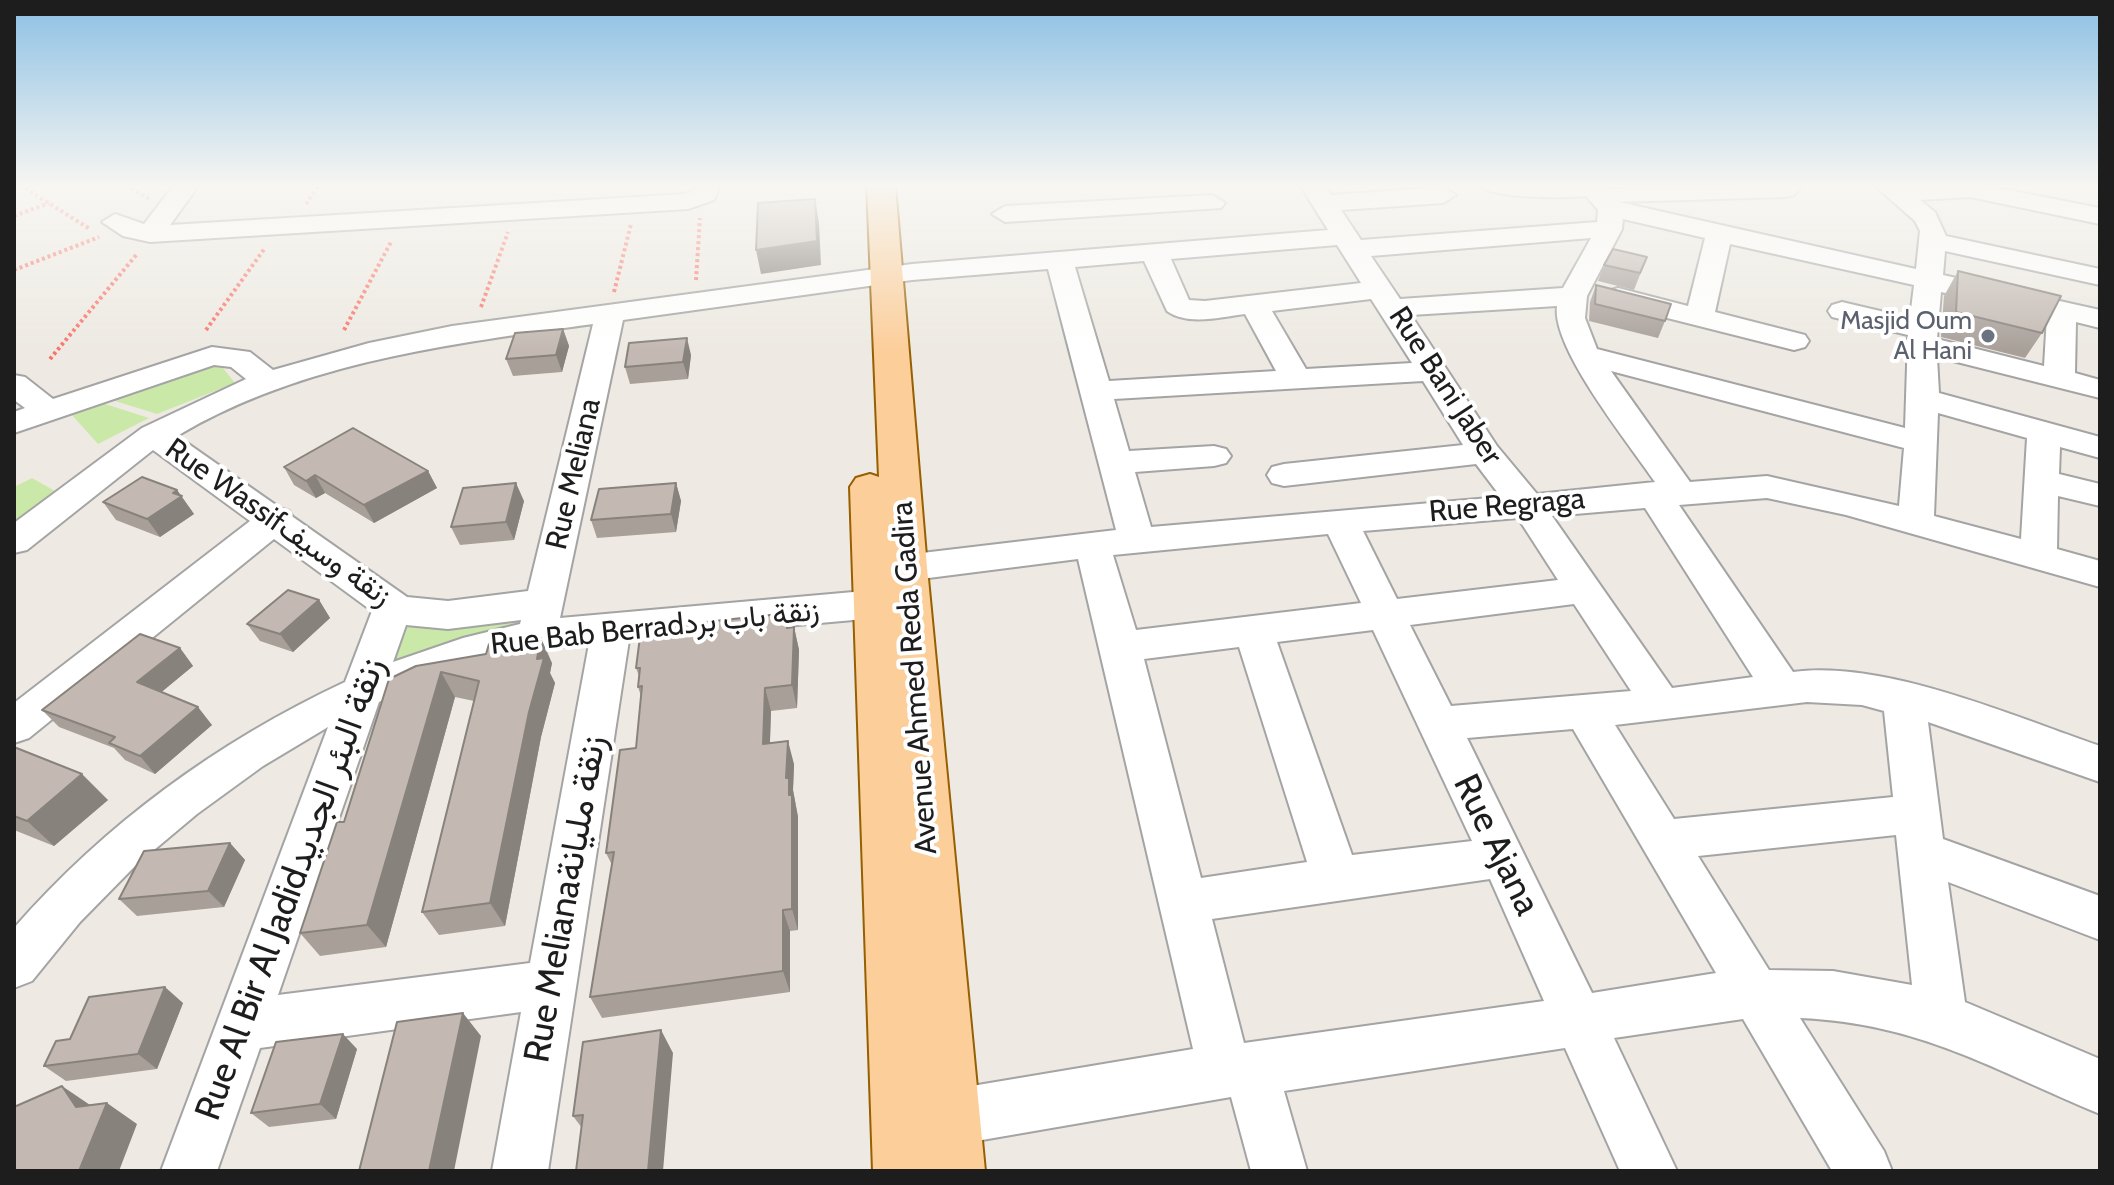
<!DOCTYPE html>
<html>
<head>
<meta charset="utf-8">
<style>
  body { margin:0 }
  #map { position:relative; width:2114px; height:1185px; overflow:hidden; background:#eeeae3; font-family:Cabin,sans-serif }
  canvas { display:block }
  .frame { position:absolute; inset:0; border:16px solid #1d1d1d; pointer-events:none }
</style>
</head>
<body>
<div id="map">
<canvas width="2114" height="1185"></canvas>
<div class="frame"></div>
</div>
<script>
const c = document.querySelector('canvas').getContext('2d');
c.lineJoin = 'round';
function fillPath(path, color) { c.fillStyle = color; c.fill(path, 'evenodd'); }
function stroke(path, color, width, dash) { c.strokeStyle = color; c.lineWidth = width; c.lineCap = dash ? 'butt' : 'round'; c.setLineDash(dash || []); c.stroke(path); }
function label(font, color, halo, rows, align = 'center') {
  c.font = font + ' Cabin,Vazirmatn,sans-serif'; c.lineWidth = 8; c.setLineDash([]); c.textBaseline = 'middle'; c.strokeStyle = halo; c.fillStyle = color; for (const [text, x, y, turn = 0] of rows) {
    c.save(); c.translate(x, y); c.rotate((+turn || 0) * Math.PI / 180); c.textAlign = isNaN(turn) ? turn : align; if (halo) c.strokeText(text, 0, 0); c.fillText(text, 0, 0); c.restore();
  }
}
fillPath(new Path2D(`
  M207,365L223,368L235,383L157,414L112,400Z
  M102,403L149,418L98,444L71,414Z
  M32,478L55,491L14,522V487Z
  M524,615L519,632L386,664L400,628Z`), '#cae9a8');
const minor = new Path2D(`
  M174,185H199L170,225L685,194L694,190L696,185H720L714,200L688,209L150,242L123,236L102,222L115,214L144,224Z
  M1300,185H1324L1331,195L1443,187L1456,195L1443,203L1341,210L1361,240L1597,222L1598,210L1586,196C1568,198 1488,199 1479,185H1603L1607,189L1803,185L1794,195L1785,197L1619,202L1916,269L1920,231L1915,221L1874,185H1982L2100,208V224L1970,197L1920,200L1935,212L1946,236L2100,269V285L1945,251L1943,275L2100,310V328L2076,322L2075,373L2100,380V398L1937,357L1939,393L2100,437V458L2060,447L2059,474L2100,484V506L2058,496L2057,549L2100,561V587L1846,515L1767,498L1679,505L1793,672C1885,660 2012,716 2100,746V782L1928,722L1943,839L2100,896V940L1948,882L1965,1002L2100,1059V1114C1994,1070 1919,1023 1800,1018L1884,1151L1892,1171H1832L1743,1019L1614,1038L1677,1171H1620L1565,1048L1284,1091L1307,1171H1251L1231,1097L930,1149L911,1140L902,1121L911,1102L930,1093L1193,1049L1078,559L905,581L892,577L886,568L892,559L905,555L1116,530L1048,269L912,280L623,320L560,618L876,590L890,594L895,604L890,614L876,618L629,640L548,1171H492L521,1012L260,1048L217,1171H161L328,727L263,766L197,814L135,866L80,922L32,981L14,988V928C106,823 219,741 345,682L372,611L274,539L29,738L14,743V703L250,521L153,450L27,550L14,553V523L142,428L246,379L231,367L214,365L14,433V412L25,408L14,400V375L25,377L53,399L212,347L250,352L273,370L369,343L452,326L912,264L1328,230ZM1623,219L1705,238L1688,306L1618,288L1608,291L1604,297L1608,303L1794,350L1805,347L1809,341L1805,335L1715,312L1730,244L1914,285L1910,318L1842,302L1832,305L1828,311L1832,317L1908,335L1905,428L1597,349L1585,318L1587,296L1622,229ZM1591,238L1563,288L1400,299L1371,256ZM1337,245L1361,283L1205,301L1189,300L1171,259ZM1144,261L1167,311C1188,326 1221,317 1245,314L1276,371L1109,381L1075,267ZM1941,292L2047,316L2044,366L1937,339ZM1371,299L1412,363L1306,369L1272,311ZM1557,306C1551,348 1630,445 1655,482L1537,494L1497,446L1411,315ZM593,324L528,591L448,601L407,597L293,517L289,511L280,508L177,436C303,361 451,344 593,324ZM1611,371L1904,448L1899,506L1767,476L1690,482ZM1423,381L1463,445L1284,464L1272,467L1267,475L1272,483L1284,486L1476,464L1501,497L1151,527L1135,472L1214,466L1226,463L1231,456L1226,449L1214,446L1129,451L1114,399ZM1938,413L2027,438L2021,539L1934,516ZM1645,508L1753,677L1672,688L1552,516ZM1518,518L1558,580L1397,599L1363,531ZM1328,534L1361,603L1136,630L1113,555ZM1574,604L1631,691L1451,706L1410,625ZM521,620L520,624L463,638L393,662L406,625L448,629ZM1373,630L1472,841L1352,855L1277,642ZM589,644L530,963L278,995L379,702C446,670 515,650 589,644ZM1239,647L1307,862L1201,878L1144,659ZM1807,702L1862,705L1884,711L1893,797L1674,819L1615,725ZM1573,729L1716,973L1592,993L1467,738ZM1896,835L1912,985L1833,971L1769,970L1698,856ZM1490,879L1544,1001L1244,1043L1212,919Z
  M1212,195L1225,203L1221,208L1005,222L992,214L1005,206Z`);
const major = new Path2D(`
  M867,185H895L927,568L985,1171H873L850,487L856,478L870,474L879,477Z`);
stroke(minor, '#a4a4a4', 4);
stroke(major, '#965f00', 4);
stroke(new Path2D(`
  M20,185L90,229
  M126,185L149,199
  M306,204L319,185
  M14,216L49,203
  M14,270L99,237
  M696,280L700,218
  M614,292L631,224
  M481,307L508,232
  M206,330L265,248
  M344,330L391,242
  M50,359L137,254`), '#fa7268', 4, [3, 3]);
fillPath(minor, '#fff');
fillPath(major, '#fcce9a');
fillPath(new Path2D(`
  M1647,257L1634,290L1598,281L1604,265Z
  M1958,271L2042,333L2025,358L1941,337L1944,296Z
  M1596,285L1665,321L1658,338L1589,321L1590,302Z
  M563,329L569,346L562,372L513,376L506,359Z
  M691,355L688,379L630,384L625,367Z
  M284,467L428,471L437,488L374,523L325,493L316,498L294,485Z
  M676,483L681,501L676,532L597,538L591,520Z
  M177,490L194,514L160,537L116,520L103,502Z
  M524,501L514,540L460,545L451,527Z
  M319,600L330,618L293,652L260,641L247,624Z
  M788,613L791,628L794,627L799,650L797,708L771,711L770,743L794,764L793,790L798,817V930L790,931V992L602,1018L590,997L612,865L606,853L636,748L641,696L638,687L639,676L636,668Z
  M180,648L193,666L161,692L212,725L155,774L125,760L114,748L59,727L42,710Z
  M552,663L550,673L555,683L541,737L505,926L439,935L422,912L474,701L455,697L386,947L320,956L300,933L344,822L416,666Z
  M14,747L108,800L54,846L14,830Z
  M230,843L245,860L224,907L137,916L119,899Z
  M183,1003L157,1069L66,1081L44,1066L70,1039Z
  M357,1049L336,1119L269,1127L251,1113Z
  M673,1053L582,1128L573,1116Z`), '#a89f99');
fillPath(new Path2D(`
  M815,199L819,223L821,265L761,274L756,250Z
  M563,329L569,346L562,372L556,355Z
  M687,338L691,355L688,379L683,362Z
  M428,471L437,488L374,523L364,505Z
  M315,475L325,493L316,498L306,481Z
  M516,483L524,501L514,540L506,522Z
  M676,483L681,501L676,532L671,514Z
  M177,490L194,514L160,537L147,519L173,493Z
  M319,600L330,618L293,652L280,634Z
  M788,613L793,636L787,628Z
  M794,627L799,650L797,708L792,685Z
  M541,638L552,663L550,673L555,683L541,737L505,926L490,903L529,712Z
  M180,648L193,666L152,700L137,682Z
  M441,672L455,697L386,947L367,925Z
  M765,688L771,711L769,766L763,744Z
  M198,707L212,725L155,774L140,756Z
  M788,741L794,764L793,790L798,817V930L792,909L786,778Z
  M82,774L108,800L54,846L27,821Z
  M230,843L245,860L224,907L208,891Z
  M783,910L790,931V992L783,971Z
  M165,987L183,1003L157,1069L138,1054Z
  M463,1013L481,1036L454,1171H429Z
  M661,1030L673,1053L663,1171H648Z
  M343,1034L357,1049L336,1119L320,1104Z
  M62,1086L93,1107L107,1103L137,1124L119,1171H79L76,1107Z`), '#88827d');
const building = new Path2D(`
  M815,199L817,241L756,250L758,203Z
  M1613,249L1647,257L1640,273L1604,265Z
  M1958,271L2061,296L2042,333L1956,312Z
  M1596,285L1671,304L1665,321L1595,304Z
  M563,329L556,355L506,359L515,333Z
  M687,338L683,362L625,367L629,343Z
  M353,428L428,471L364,505L315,475L306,481L284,467Z
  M142,477L177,490L173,493L182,496L147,519L103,502Z
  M516,483L506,522L451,527L463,488Z
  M676,483L671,514L591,520L599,489Z
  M288,590L319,600L280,634L247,624Z
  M788,613L787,628L794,627L792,685L765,688L763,744L788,741L786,778H789V795H792V909L783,910V971L590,997L614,852L606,853L620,750L636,748L642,686L638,687L640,668H636L641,629Z
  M140,634L180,648L137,682L198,707L140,756L109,743L115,737L42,710Z
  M541,638L537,659L544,658L529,712L490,903L422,912L479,681L441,672L367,925L300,933L337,822H344L389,679L416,666L486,654L489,644Z
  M14,747L82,774L27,821L14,816Z
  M230,843L208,891L119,899L144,851Z
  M165,987L138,1054L44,1066L56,1041L70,1039L89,997Z
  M463,1013L429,1171H359L397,1022Z
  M661,1030L648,1171H576L583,1115L573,1116L583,1042Z
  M343,1034L320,1104L251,1113L276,1042Z
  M62,1086L76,1107L107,1103L79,1171H14V1107Z`);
fillPath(building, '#c3b9b2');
stroke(building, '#88827d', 2);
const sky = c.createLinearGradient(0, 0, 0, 351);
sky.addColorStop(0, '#8cc0e4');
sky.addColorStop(0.53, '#f7f6f2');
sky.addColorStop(1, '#f7f6f200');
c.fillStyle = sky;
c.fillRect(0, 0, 2114, 351);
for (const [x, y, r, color] of [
  [1988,336,8,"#6b7280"]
]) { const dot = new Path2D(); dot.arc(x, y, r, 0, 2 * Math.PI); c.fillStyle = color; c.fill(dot); stroke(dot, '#fff', 3); }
label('26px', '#5b616d', '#fff', [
  ["Masjid Oum",1972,321],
  ["Al Hani",1972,351]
], 'right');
label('30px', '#1d1d1d', '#fff', [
  ["Rue Bani Jaber",1445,386,57],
  ["Rue Meliana",574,474,-77],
  ["Rue Regraga",1507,506,-5],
  ["Rue Wassifزنقة وسيف",278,523,35],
  ["Rue Bab Berradزنقة باب برد",655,628,-6],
  ["Avenue Ahmed Reda Gadira",915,678,-94]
]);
label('36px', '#1d1d1d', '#fff', [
  ["Rue Ajana",1496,845,64],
  ["Rue Al Bir Al Jadidزنقة البئر الجديد",291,889,-70],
  ["Rue Melianaزنقة مليانة",566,899,-80]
]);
</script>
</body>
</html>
